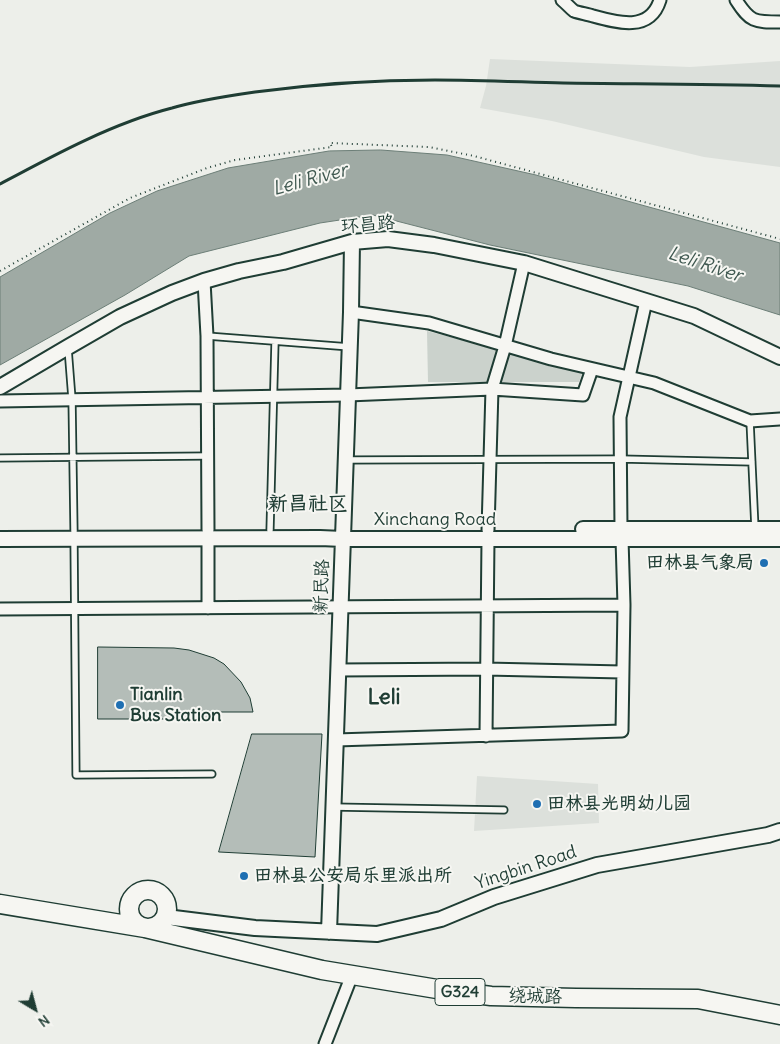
<!DOCTYPE html>
<html>
<head>
<meta charset="utf-8">
<style>
  body { margin:0 }
  #map { position:relative; width:780px; height:1044px; overflow:hidden; background:#edefea; font-family:Delius,sans-serif }
  canvas { display:block }
  .north { position:absolute; left:10px; top:984px; width:50px; height:50px; -webkit-text-stroke:4px #f6f6f2; paint-order:stroke; rotate:143deg; font-size:14px; font-weight:700; line-height:20px; text-align:center; color:#1f3d34 }
  .north::after { content:''; display:block; margin:auto; width:18px; height:22px; background:#1f3d34; clip-path:polygon(50% 0,100% 100%,50% 72%,0 100%) }
</style>
</head>
<body>
<div id="map">
<canvas width="780" height="1044"></canvas>
<div class="north">N</div>
</div>
<script>
const c = document.querySelector('canvas').getContext('2d');
c.lineJoin = 'round';
function fillPath(path, color) { c.fillStyle = color; c.fill(path, 'evenodd'); }
function stroke(path, color, width, dash) { c.strokeStyle = color; c.lineWidth = width; c.lineCap = dash ? 'butt' : 'round'; c.setLineDash(dash || []); c.stroke(path); }
function label(font, color, halo, rows, align = 'center') {
  c.font = font + ' Delius,"LXGW WenKai TC",sans-serif'; c.lineWidth = 4; c.setLineDash([]); c.textBaseline = 'middle'; c.strokeStyle = halo; c.fillStyle = color; for (const [text, x, y, turn = 0] of rows) {
    c.save(); c.translate(x, y); c.rotate((+turn || 0) * Math.PI / 180); c.textAlign = isNaN(turn) ? turn : align; if (halo) c.strokeText(text, 0, 0); c.fillText(text, 0, 0); c.restore();
  }
}
fillPath(new Path2D(`
  M490,59L690,67L780,61V167L704,157L552,121L480,108L486,86Z
  M477,776L598,784L599,823L474,831Z`), '#dce0db');
fillPath(new Path2D(`
  M427,331L583,371L579,382H428Z`), '#cbd2cc');
const water = new Path2D(`
  M381,150L447,155L536,175L638,204L780,243V315L688,286L490,245L373,215L320,223L189,256L125,295L0,365V277L110,213L157,191L228,168L329,151Z`);
fillPath(water, '#9faaa4');
stroke(water, '#6c7e77', 1);
const building = new Path2D(`
  M98,647L174,648L189,650L214,658L224,664L241,682L250,698L253,712H213V719H98Z
  M252,734H322L315,857L219,852Z`);
fillPath(building, '#b4bdb8');
stroke(building, '#1f3d34', 1);
const service = new Path2D(`
  M207,336L350,347
  M68,348L72,399L74,531
  M750,421L755,529
  M0,458L207,456
  M346,460L621,459L752,462
  M270,530L275,342
  M74,539L76,775L212,774
  M333,807L504,810`);
const minor = new Path2D(`
  M562,0C566,3 570,8 574,11C579,13 587,14 593,16C618,23 650,32 660,0
  M736,0C750,22 754,22 780,22
  M204,281L207,336L208,530
  M351,312L429,323L551,359L654,383L750,421L780,419
  M0,401L348,395L492,389L583,395L592,369
  M621,529L620,417L646,301
  M488,530L492,389L505,346L524,263
  M208,539V608
  M0,609L624,605
  M338,670L486,669L622,672
  M486,736L488,539
  M336,740L622,731L624,605L622,539
  M325,1044L352,975`);
const tertiary = new Path2D(`
  M0,387L68,347L120,317L172,293L204,281L239,271L283,262L352,242L388,239L434,245L524,263L694,316L780,357
  M583,529H780
  M0,539L320,538L343,539H780
  M166,917L255,928L377,934L441,919L494,897L597,865L768,835L780,831
  M329,932L351,312L352,242`);
const trunk = new Path2D(`
  M129 909a19 19 0 1 1 38 0a19 19 0 1 1-38 0Z
  M0,904L145,928L322,970L437,989L491,996L576,998L698,999L780,1015`);
stroke(service, '#1f3d34', 9);
stroke(minor, '#1f3d34', 15);
stroke(tertiary, '#1f3d34', 18);
stroke(trunk, '#1f3d34', 21);
stroke(new Path2D(`
  M0,271L130,198L207,168L235,160L332,147L330,143L429,147L474,156L780,239`), '#1f3d34', 2, [1, 4]);
stroke(service, '#f6f6f2', 5.5);
stroke(minor, '#f6f6f2', 11);
stroke(tertiary, '#f6f6f2', 14);
stroke(trunk, '#f6f6f2', 18);
stroke(new Path2D(`
  M0,184C54,155 113,123 172,108C199,100 227,96 255,92C315,84 375,80 435,80C478,80 521,82 563,83C636,84 708,84 780,86`), '#1f3d34', 3);
for (const [x, y, r, color] of [
  [764,563,5,"#1f6fb2"],
  [120,705,5,"#1f6fb2"],
  [537,804,5,"#1f6fb2"],
  [244,876,5,"#1f6fb2"]
]) { const dot = new Path2D(); dot.arc(x, y, r, 0, 2 * Math.PI); c.fillStyle = color; c.fill(dot); stroke(dot, '#f6f6f2', 2); }
for (const [x, y, w] of [
  [460,992,50]
]) { const box = new Path2D(); box.roundRect(x - w / 2, y - 13.5, w, 27, 4); c.fillStyle = '#f6f6f2'; c.fill(box); stroke(box, '#1f3d34', 1); }
label('bold 16px', '#1f3d34', null, [
  ["G324",460,992]
]);
label('18px', '#1f3d34', '#f6f6f2', [
  ["环昌路",368,225,-5],
  ["Xinchang Road",435,520],
  ["新民路",322,586,-88],
  ["Yingbin Road",526,868,-18],
  ["绕城路",535,997,1]
]);
label('bold 18px', '#1f3d34', '#f6f6f2', [
  ["田林县气象局",754,563,"right"],
  ["Tianlin",130,695],
  ["Bus Station",130,716],
  ["田林县光明幼儿园",547,804],
  ["田林县公安局乐里派出所",254,876]
], 'left');
label('italic 19px', '#3f5850', '#f6f6f2', [
  ["Leli River",310,180,-15],
  ["Leli River",705,265,18]
]);
label('bold 20px', '#1f3d34', '#f6f6f2', [
  ["新昌社区",308,504]
]);
label('bold 22px', '#1f3d34', '#f6f6f2', [
  ["Leli",384,698]
]);
</script>
</body>
</html>
